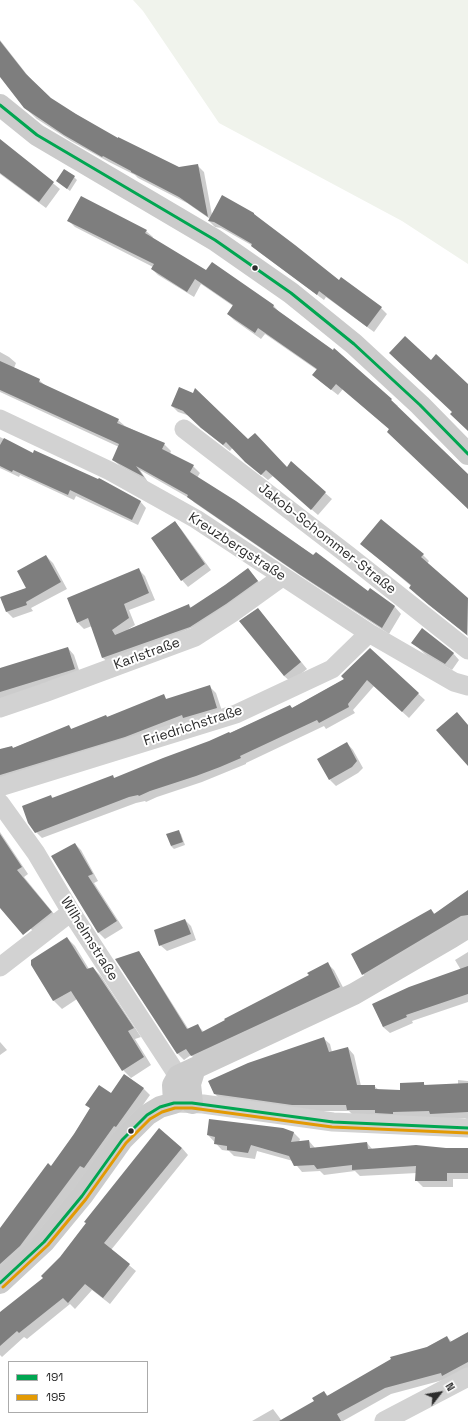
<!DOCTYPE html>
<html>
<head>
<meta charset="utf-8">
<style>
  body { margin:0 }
  #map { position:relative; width:468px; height:1421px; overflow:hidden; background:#fff; font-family:"Space Grotesk",sans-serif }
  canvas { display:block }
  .legend { position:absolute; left:8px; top:1361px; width:140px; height:52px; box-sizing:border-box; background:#fff; border:1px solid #ababab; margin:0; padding:5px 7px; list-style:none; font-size:12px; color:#2d2d2d }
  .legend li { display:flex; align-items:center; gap:8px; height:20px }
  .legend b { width:20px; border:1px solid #ababab }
  .north { position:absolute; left:420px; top:1373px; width:40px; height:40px; -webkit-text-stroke:3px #fff; paint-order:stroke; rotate:59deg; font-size:11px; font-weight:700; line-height:16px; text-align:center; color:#2d2d2d }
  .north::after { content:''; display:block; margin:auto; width:14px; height:18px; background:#2d2d2d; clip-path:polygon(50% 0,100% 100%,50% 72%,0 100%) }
</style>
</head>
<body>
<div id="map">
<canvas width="468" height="1421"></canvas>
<ul class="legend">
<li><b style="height:5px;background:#00a651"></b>191</li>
<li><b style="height:5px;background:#e39a04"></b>195</li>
</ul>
<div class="north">N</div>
</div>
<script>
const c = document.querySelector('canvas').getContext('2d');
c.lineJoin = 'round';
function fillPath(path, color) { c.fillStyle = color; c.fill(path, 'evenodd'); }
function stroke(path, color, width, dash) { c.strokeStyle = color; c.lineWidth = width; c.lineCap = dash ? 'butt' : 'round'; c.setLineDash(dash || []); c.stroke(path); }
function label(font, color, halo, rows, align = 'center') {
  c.font = font + ' "Space Grotesk",sans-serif'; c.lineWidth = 4; c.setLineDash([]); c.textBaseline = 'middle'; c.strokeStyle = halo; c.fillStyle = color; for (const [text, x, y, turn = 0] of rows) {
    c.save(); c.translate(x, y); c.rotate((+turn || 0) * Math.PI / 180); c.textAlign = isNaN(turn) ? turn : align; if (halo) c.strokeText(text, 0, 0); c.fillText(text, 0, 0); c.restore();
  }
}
fillPath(new Path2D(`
  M133,0H468V264L402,221L219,123L143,11Z`), '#f0f3ec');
fillPath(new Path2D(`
  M0,40L32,81L50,99L118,139L178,168L197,165L204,172L212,215L254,214L260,220L339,281L381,308L387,314L374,332L326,297L324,300L259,252L253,246L221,228L215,227L209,221L210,219L187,203L138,178L135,175L109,162L71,141L37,119L25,108L0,75Z
  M0,140L60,189L46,208L0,174Z
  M74,177L77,180L70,191L57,181Z
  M69,221L146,231L153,237L152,239L206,272L212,263L274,306L280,313L391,400L398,406L397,407L468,475V509L390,430L343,389L338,395L320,381L317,370L265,334L261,339L234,320L228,314L233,306L201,284L194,297L158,275L152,269L153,267L75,227Z
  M0,352L9,357L16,363L14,368L39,380L46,386L118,420L125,426L164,444L171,451L170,454L193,466L200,473L197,478L369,592L370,590L395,607L401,614L389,634L307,580L195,503L189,498L140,470L148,482L120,466L113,460L119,447L0,392Z
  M172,406L248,441L287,468L291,463L332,499L318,515L273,476L268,480L253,468L233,447L230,451L209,434L190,416L178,412Z
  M0,437L33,454L140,501L146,508L138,525L76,496L74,500L20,475L19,477L0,468Z
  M381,521L423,555L429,561L427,564L468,599V636L416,594L411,586L362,544Z
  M175,523L181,529L211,570L188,587L182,580Z
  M46,556L53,563L67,589L31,608L33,611L13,618L7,612L2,597L27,588Z
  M248,569L264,588L232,610L110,664L103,658L92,626L84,629L78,623L139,570L145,576L155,600L129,610L135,625L127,630L188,605L192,608Z
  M258,609L307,669L291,682L284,676Z
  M412,642L453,653L459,660L452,670L427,656Z
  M68,648L74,655L81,676L0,700V669Z
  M370,649L425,700L409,718L374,686L353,710L355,713L326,729L324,726L246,763V764L202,782L157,797L146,802L145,801L136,803L42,838L36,832L51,796L54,799L115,779L210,742L290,706L292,708L345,679Z
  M210,687L216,693L223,714L0,783V750L13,748L69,726L72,730L106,716L108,717L163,696L167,700Z
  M347,743L353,750L363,768L358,773L336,786L330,780Z
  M178,831L181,834L185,845L174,849L171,846Z
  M0,832L28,874L24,877L59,920L38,936L31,929L0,881Z
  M75,844L81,850L98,881L94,883L123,928L105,939L99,933L52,856Z
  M468,892V922L369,980L363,974L431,910L435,914Z
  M185,920L191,926L196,940L167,951L160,945Z
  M67,938L75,946L89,969L93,968L101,976L141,1037L135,1039L151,1065L131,1078L123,1070L77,999L62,1009L54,1001L32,965Z
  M138,952L144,959L189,1030L197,1025L204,1032L310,976L328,964L334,970L346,993L198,1062L191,1055L184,1060L178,1054L117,960Z
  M468,952V1002L412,1021L413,1023L390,1033L383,1027L374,1004L461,970L455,960Z
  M323,1038L330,1044L332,1052L348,1048L354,1055L361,1086H374L379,1090L401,1091L423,1083L426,1086L458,1084V1080L468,1081V1120L465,1118L437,1120L354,1116L349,1111H299L221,1100L215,1094Z
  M0,1042L7,1050L0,1055Z
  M125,1075L144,1089L150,1095L123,1133L26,1253L0,1276V1230L51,1167L74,1134L91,1109L86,1105L111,1094Z
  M293,1132L300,1139L299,1142L309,1141L315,1148L367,1143L373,1150L468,1149V1179H453V1187H423L416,1180L417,1173L360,1176L355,1171L324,1175L320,1171L302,1172L293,1161L257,1151L255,1159L234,1156L229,1151L222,1150L208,1135Z
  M182,1148L188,1155L111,1250L136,1271L110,1304L92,1290L75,1309L70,1304L27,1339L24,1337L2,1357L0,1355V1313L44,1278Z
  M468,1333V1371L447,1379L391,1394L343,1421H252L273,1409L282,1421L315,1401L324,1392L328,1396L447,1337L452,1342Z`), '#0003');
fillPath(new Path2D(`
  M0,41L26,74L51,98L76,114L118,138V137L179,167L198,164L208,217L179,197L131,172V171L103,156L102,157L64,135L24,108L0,77Z
  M0,139L54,182L39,202L0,173Z
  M64,169L75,176L67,189L56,181Z
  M222,195L254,213V214L295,245L339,280L341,277L382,307L367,327L319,291L317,295L251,246L252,244L214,222L208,221Z
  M81,196L147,230L145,233L206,270L212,262L274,305L273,307L333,350L334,348L392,399L391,400L468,474V509L387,432L389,429L336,384L331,390L312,375L317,369L258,328L255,333L227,314L233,305L195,279L187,292L151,269L154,264L67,221Z
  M405,336L431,360L436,354L468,384V431L450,414L452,412L389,353Z
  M0,361L40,379L39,382L119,419L117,423L165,443L162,449L194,465L190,472L236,501L313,555L316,552L368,591L370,588L395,606L382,628L299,574L187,497L188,495L136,466L144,477L112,460L119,444L0,390Z
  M179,387L193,393L195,388L248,439L255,433L287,467L291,461L326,492L311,510L266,470L261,475L245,462L226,442L223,445L201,428L183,411L171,406Z
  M4,438L33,453L34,450L98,479L99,478L141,501L132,520L70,490L68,495L13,470L12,472L0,466V445Z
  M381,519L424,554L421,557L468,598L467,635L429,605L409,588L411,585L360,544Z
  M175,521L205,564L181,581L151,538Z
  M46,555L61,582L26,602L27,605L6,612L0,597L26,588L17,571Z
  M139,568L149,593L124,604L129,618L112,630L115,635L189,604L190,608L225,585L248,568L258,581L226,604L190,627L102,658L88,618L77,623L67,598Z
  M258,608L301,662L284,676L239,621Z
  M422,628L454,653L445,664L420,649L411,643Z
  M68,647L75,669L0,692V668Z
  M370,648L419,693L402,712L367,680L348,704L349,707L319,723L317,720L240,756L241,758L220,767L196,776L150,791L139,796L138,795L129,797L35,833L28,823L22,806L51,795L52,798L113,775L114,778L163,758L209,741L229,732L230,733L290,705L292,708L344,679L341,676Z
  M210,685L217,708L183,718L182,715L125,737L0,775V749L12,746L13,748L69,725L71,729L106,715L107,717L164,694L166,699Z
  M457,712L468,725V766L436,730Z
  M347,742L357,761L352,767L329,780L317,759Z
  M179,830L183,842L171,846L166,834Z
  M0,834L22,867L17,870L52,912L23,935L0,908Z
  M75,843L93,874L88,876L117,921L98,933L51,856Z
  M468,890V915L461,916L362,975L351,954L431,909L434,914Z
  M185,919L191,934L159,946L154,930Z
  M67,937L87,969L93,967L134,1028L128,1031L144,1057L122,1071L71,991L53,1001L31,965V960Z
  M139,951L187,1029L198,1024L202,1032L225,1020L224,1019L309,975L307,973L328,962L340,987L191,1056L186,1049L177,1054L115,959Z
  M468,966V994L406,1015L407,1017L383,1027L372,1004L409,987Z
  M324,1037L329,1052L348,1047L357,1085H375V1089L400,1090V1083L424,1082V1085L468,1083V1112L430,1114L429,1111L393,1112V1114L375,1113V1110H347L346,1105H292L214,1094L208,1081L248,1063Z
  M124,1074L144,1088L116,1127L114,1126L84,1168L80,1166L20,1246L0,1264V1228L48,1163L51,1166L74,1134L90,1108L85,1105L99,1085L111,1093Z
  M209,1119L283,1128L294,1132L291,1142L309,1140L310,1148L367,1142L368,1149L416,1145L446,1148H468V1173H447V1181H415L416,1166L352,1170V1165L317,1169L314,1165L294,1166L289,1156L251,1145L248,1153L227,1150V1146L214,1144L215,1137L207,1135Z
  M159,1128L182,1148L104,1243L130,1264L103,1298L85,1284L68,1303L63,1298L19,1333L17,1331L0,1346V1312L43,1278L41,1276L60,1257L86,1223L84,1222Z
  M468,1332V1362L442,1376L441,1373L385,1388L337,1414L341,1421H279L314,1401L312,1398L324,1391L327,1396L391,1359L390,1357L427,1347L447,1336L450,1342Z`), '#7e7e7e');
stroke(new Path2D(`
  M0,419L110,471L196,519L369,633L454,682L468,686
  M184,429L348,555L468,650
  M0,708L44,693L195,637L232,613L282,577
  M0,787L236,714L332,669L369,633
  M0,803L36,853L71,912L178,1076
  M0,967L71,912
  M177,1103L203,1104L333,1122L468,1128
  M384,1421L468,1377`), '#d2d2d2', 19);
stroke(new Path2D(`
  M0,105L37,135L215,240L291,293L354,344L420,405L468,454
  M192,1103L190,1084L195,1068
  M0,1283L44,1242L82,1196L122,1140L147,1115L160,1107L174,1103L173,1085L178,1076L354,994L452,937L468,927`), '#cbcbcb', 22);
stroke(new Path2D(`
  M0,105L37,135L215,240L291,293L354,344L420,405L468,454
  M0,1283L44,1242L82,1196L122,1140L147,1115L160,1107L174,1103H192L333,1122L468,1128`), '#00a651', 3);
stroke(new Path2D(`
  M3,1287L48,1245L86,1199L126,1143L150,1119L162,1112L175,1108H192L332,1127L468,1133`), '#e39a04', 3);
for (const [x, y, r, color] of [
  [255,268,3.5,"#2d2d2d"],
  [131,1131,3.5,"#2d2d2d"]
]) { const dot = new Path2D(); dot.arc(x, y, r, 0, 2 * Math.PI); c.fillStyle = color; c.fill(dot); stroke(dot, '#fff', 1.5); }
label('14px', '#2d2d2d', '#fff', [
  ["Jakob-Schommer-Straße",327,539,38],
  ["Kreuzbergstraße",237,547,33],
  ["Karlstraße",147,654,-20],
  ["Friedrichstraße",193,726,-18],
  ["Wilhelmstraße",89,939,58]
]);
</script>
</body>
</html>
